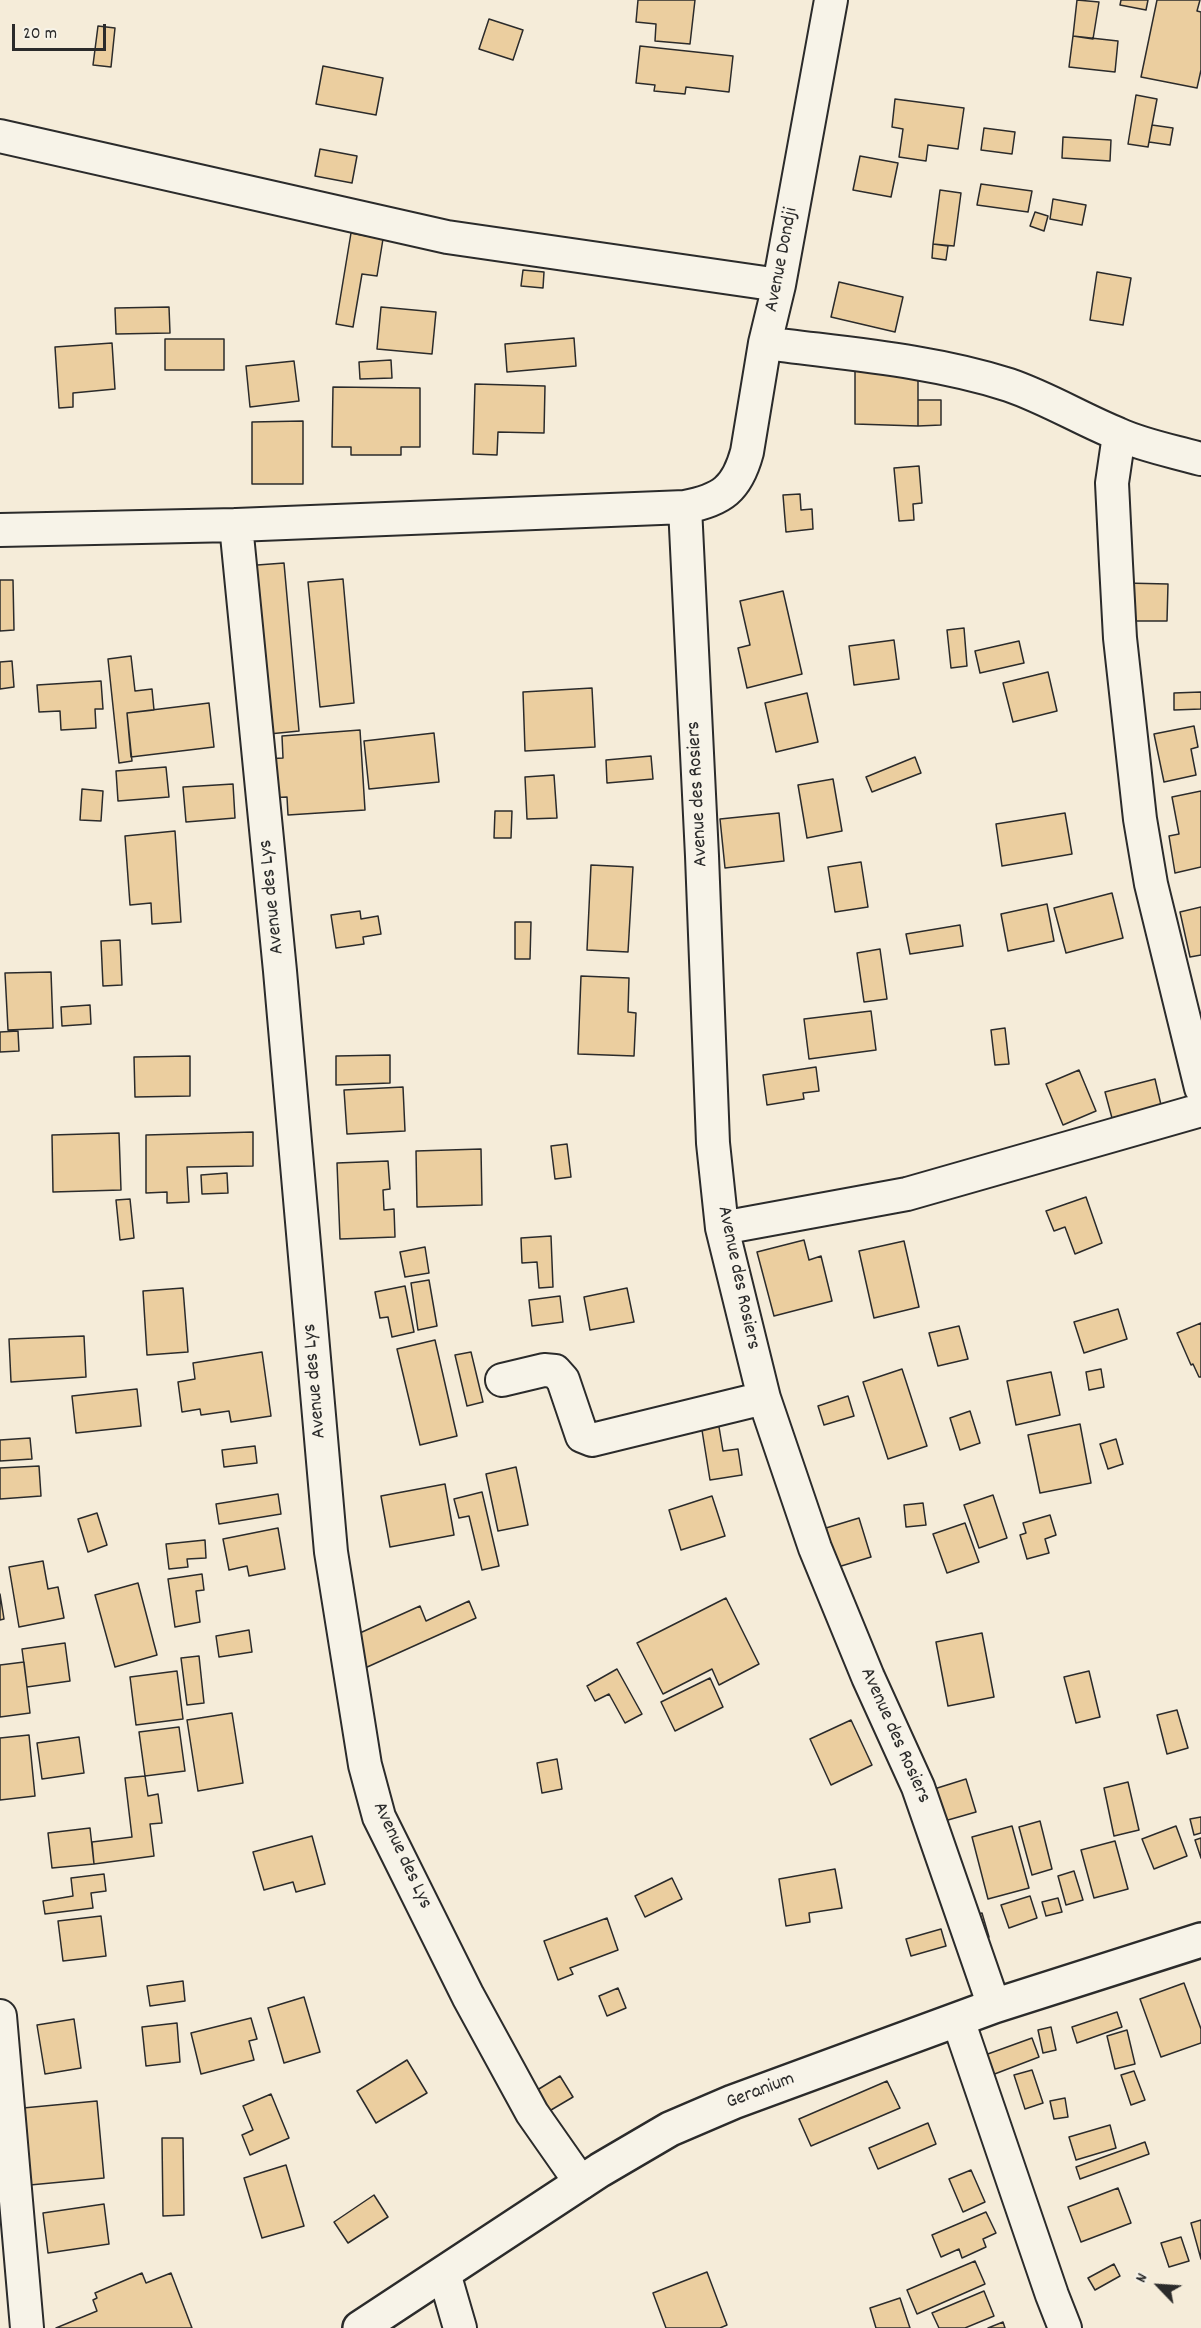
<!DOCTYPE html>
<html>
<head>
<meta charset="utf-8">
<style>
  body { margin:0 }
  #map { position:relative; width:1201px; height:2328px; overflow:hidden; background:#f5ecd9; font-family:Dekko,sans-serif }
  canvas { display:block }
  .north { position:absolute; left:1129px; top:2256px; width:60px; height:60px; -webkit-text-stroke:4px #f7f3e8; paint-order:stroke; rotate:295deg; font-size:16px; font-weight:700; line-height:24px; text-align:center; color:#2b2b2b }
  .north::after { content:''; display:block; margin:auto; width:21px; height:27px; background:#2b2b2b; clip-path:polygon(50% 0,100% 100%,50% 72%,0 100%) }
  .scale { position:absolute; left:12px; top:24px; width:94px; height:27px; box-sizing:border-box; border:3px solid #2b2b2b; border-top:0; padding-left:8px; font-size:18px; line-height:21px; white-space:nowrap; color:#2b2b2b; -webkit-text-stroke:4px #f7f3e8; paint-order:stroke }
</style>
</head>
<body>
<div id="map">
<canvas width="1201" height="2328"></canvas>
<div class="north">N</div>
<div class="scale">20 m</div>
</div>
<script>
const c = document.querySelector('canvas').getContext('2d');
c.lineJoin = 'round';
function fillPath(path, color) { c.fillStyle = color; c.fill(path, 'evenodd'); }
function stroke(path, color, width, dash) { c.strokeStyle = color; c.lineWidth = width; c.lineCap = dash ? 'butt' : 'round'; c.setLineDash(dash || []); c.stroke(path); }
function label(font, color, halo, rows, align = 'center') {
  c.font = font + ' Dekko,sans-serif'; c.lineWidth = 5; c.setLineDash([]); c.textBaseline = 'middle'; c.strokeStyle = halo; c.fillStyle = color; for (const [text, x, y, turn = 0] of rows) {
    c.save(); c.translate(x, y); c.rotate((+turn || 0) * Math.PI / 180); c.textAlign = isNaN(turn) ? turn : align; if (halo) c.strokeText(text, 0, 0); c.fillText(text, 0, 0); c.restore();
  }
}
const building = new Path2D(`
  M638,0H695L690,44L655,41L656,24L636,22Z
  M1077,0L1099,2L1093,39L1073,36Z
  M1121,0H1148L1146,10L1120,5Z
  M1157,0H1200L1197,11L1201,12V70L1197,88L1141,77Z
  M489,19L523,30L513,60L479,49Z
  M98,26L115,28L111,67L93,65Z
  M1073,36L1118,41L1115,72L1069,67Z
  M640,46L733,56L729,92L686,87L685,94L654,91L655,85L636,83Z
  M323,66L383,78L376,115L316,104Z
  M1136,95L1157,99L1148,147L1128,144Z
  M895,99L964,108L958,149L928,145L926,161L899,157L903,129L892,127Z
  M1152,125L1173,128L1170,145L1149,142Z
  M984,128L1015,132L1012,154L981,150Z
  M1063,137L1111,140L1110,161L1062,158Z
  M320,149L357,156L352,183L315,176Z
  M860,156L898,163L891,197L853,190Z
  M981,184L1032,191L1028,212L977,205Z
  M940,190L961,193L954,246L933,244Z
  M1053,199L1086,205L1082,225L1050,219Z
  M1035,212L1048,216L1044,231L1030,226Z
  M351,233L383,239L377,276L362,274L353,327L336,324Z
  M933,244L948,246L946,260L932,258Z
  M523,270L544,272L543,288L521,286Z
  M1097,272L1131,278L1123,325L1090,320Z
  M839,282L903,297L895,332L831,317Z
  M169,307L170,333L116,334L115,308Z
  M381,307L436,312L432,354L377,349Z
  M574,338L576,366L507,372L505,344Z
  M165,339H224V370H165Z
  M112,343L115,389L73,393V407L59,408L55,347Z
  M391,360L392,378L360,379L359,362Z
  M294,361L299,401L250,407L246,366Z
  M855,371H918V426L855,424Z
  M475,384L545,386L544,433L498,432L497,455L473,454Z
  M333,387L420,388V447H401V455H351V447H332Z
  M918,400H941V425L918,426Z
  M303,421V484H252V422Z
  M919,466L922,503L913,504L914,520L899,521L894,468Z
  M800,494L801,510L812,509L813,529L786,532L783,495Z
  M284,563L299,731L259,735L244,566Z
  M343,579L354,703L320,707L308,582Z
  M0,580H13L14,630L0,631Z
  M1124,583L1168,584L1167,621H1124Z
  M783,591L802,674L747,688L738,648L750,645L740,601Z
  M964,628L967,666L951,668L947,630Z
  M894,640L899,679L854,685L849,646Z
  M1019,641L1024,663L980,673L975,651Z
  M131,656L135,691L152,689L154,710L127,713L132,761L119,763L108,659Z
  M12,661L14,687L0,689V662Z
  M1048,672L1057,711L1013,722L1003,683Z
  M101,681L103,709H95L96,728L61,730L60,711L39,712L37,685Z
  M592,688L595,747L525,751L523,692Z
  M1201,692V709L1174,710V693Z
  M807,693L818,742L776,752L765,703Z
  M209,703L214,747L131,757L127,713Z
  M1194,726L1198,747L1191,749L1196,775L1164,782L1154,734Z
  M360,730L365,810L288,815L287,797L267,798L265,759L283,758L282,736Z
  M434,733L439,782L369,789L364,741Z
  M651,756L653,779L607,783L606,760Z
  M915,757L921,773L872,792L866,777Z
  M166,767L169,797L118,801L116,771Z
  M554,775L557,818L527,819L525,777Z
  M833,779L842,831L807,838L798,785Z
  M233,784L235,818L186,822L183,787Z
  M82,789L103,791L101,821L80,820Z
  M1201,791V867L1175,873L1169,836L1179,834L1172,797Z
  M495,811H512L511,838H494Z
  M779,813L784,861L725,868L720,819Z
  M1065,813L1072,854L1002,866L996,824Z
  M175,831L181,922L152,924L151,903L130,905L125,836Z
  M861,862L868,907L835,912L828,867Z
  M591,865L633,867L628,952L587,950Z
  M1112,893L1123,938L1066,953L1054,908Z
  M1047,904L1054,941L1008,951L1001,914Z
  M1201,907V955L1190,957L1180,912Z
  M360,911L361,919L378,916L381,934L363,937L364,944L336,948L331,915Z
  M515,922H531L530,959H515Z
  M960,925L963,946L910,954L906,934Z
  M120,940L122,985L103,986L101,941Z
  M880,949L887,999L864,1002L857,953Z
  M51,972L53,1028L8,1030L5,973Z
  M581,976L629,978L628,1012L636,1013L634,1056L578,1054Z
  M90,1005L91,1024L62,1026L61,1007Z
  M871,1011L876,1050L809,1059L804,1019Z
  M1005,1028L1009,1064L995,1065L991,1030Z
  M18,1031L19,1051L0,1052V1032Z
  M390,1055V1083L336,1085V1056Z
  M190,1056V1096L135,1097L134,1057Z
  M816,1067L819,1091L803,1093L804,1099L767,1105L763,1075Z
  M1079,1070L1096,1111L1063,1125L1046,1084Z
  M1155,1079L1161,1105L1112,1118L1105,1092Z
  M403,1087L405,1131L347,1134L344,1090Z
  M253,1132V1166L187,1167L189,1202L167,1203V1192L146,1193V1135Z
  M119,1133L121,1190L53,1192L52,1135Z
  M567,1144L571,1177L555,1179L551,1146Z
  M481,1149L482,1205L417,1207L416,1151Z
  M388,1161L390,1189L383,1190L384,1210L394,1209L395,1237L340,1239L337,1163Z
  M227,1173L228,1193L202,1194L201,1175Z
  M1086,1197L1102,1243L1075,1254L1065,1227L1054,1231L1046,1211Z
  M130,1199L134,1238L120,1240L116,1200Z
  M551,1236L553,1287L539,1288L537,1262L522,1263L521,1238Z
  M804,1240L809,1260L821,1256L832,1301L774,1316L757,1252Z
  M904,1241L919,1307L874,1318L859,1251Z
  M425,1247L429,1273L405,1277L400,1252Z
  M429,1280L437,1326L418,1330L411,1283Z
  M405,1286L414,1332L392,1337L388,1317L380,1318L375,1292Z
  M183,1288L188,1352L147,1355L143,1291Z
  M627,1288L634,1322L590,1330L584,1297Z
  M560,1296L563,1322L532,1326L529,1300Z
  M1118,1309L1127,1339L1084,1353L1074,1322Z
  M1201,1323V1377H1199L1193,1364L1191,1365L1177,1333Z
  M959,1326L968,1359L938,1366L929,1333Z
  M84,1336L86,1377L11,1382L9,1339Z
  M435,1340L457,1436L420,1445L397,1349Z
  M262,1352L271,1416L231,1422L229,1411L201,1415L200,1409L182,1412L178,1382L195,1379L193,1363Z
  M471,1352L483,1402L467,1406L455,1355Z
  M902,1369L927,1446L888,1459L863,1382Z
  M1101,1369L1104,1387L1089,1390L1086,1372Z
  M1051,1372L1060,1415L1016,1425L1007,1381Z
  M137,1389L141,1426L76,1433L72,1396Z
  M848,1396L854,1416L824,1425L818,1406Z
  M970,1411L980,1443L960,1450L950,1418Z
  M718,1421L723,1451L738,1449L742,1475L710,1480L701,1424Z
  M1080,1424L1091,1483L1040,1493L1028,1435Z
  M30,1438L32,1459L0,1461V1440Z
  M1116,1439L1123,1464L1108,1469L1100,1444Z
  M255,1446L257,1463L224,1467L222,1450Z
  M39,1466L41,1496L0,1499V1468Z
  M516,1467L528,1525L498,1531L486,1474Z
  M445,1484L454,1535L390,1547L381,1496Z
  M482,1492L499,1566L482,1570L469,1516L459,1518L454,1499Z
  M278,1494L281,1514L219,1524L216,1504Z
  M993,1495L1007,1538L979,1548L964,1505Z
  M712,1496L725,1536L681,1550L669,1510Z
  M923,1503L926,1525L906,1527L904,1505Z
  M97,1513L107,1545L88,1552L78,1519Z
  M1050,1515L1056,1535L1045,1539L1049,1553L1027,1559L1020,1535L1026,1533L1023,1523Z
  M859,1518L871,1557L838,1567L826,1528Z
  M965,1523L979,1562L947,1573L933,1534Z
  M278,1528L285,1569L249,1576L247,1566L229,1570L223,1539Z
  M205,1540L206,1558L187,1559L188,1567L169,1569L166,1544Z
  M43,1561L48,1589L58,1587L64,1618L19,1627L9,1567Z
  M202,1574L204,1590L196,1591L200,1622L175,1627L168,1579Z
  M138,1583L157,1655L115,1667L95,1595Z
  M0,1594L4,1619L0,1620Z
  M726,1598L759,1664L719,1685L712,1669L663,1694L637,1643Z
  M469,1601L476,1618L365,1668L351,1637L420,1606L426,1621Z
  M249,1630L252,1652L219,1657L216,1636Z
  M982,1633L994,1697L948,1706L936,1642Z
  M65,1643L70,1681L27,1687L22,1649Z
  M199,1656L204,1703L187,1705L181,1658Z
  M24,1662L30,1713L0,1717V1665Z
  M617,1669L642,1714L625,1723L609,1694L595,1701L587,1686Z
  M177,1671L183,1719L136,1725L130,1677Z
  M1089,1671L1100,1717L1076,1723L1064,1677Z
  M710,1678L723,1707L675,1731L661,1702Z
  M1177,1710L1188,1748L1167,1754L1157,1715Z
  M232,1713L243,1783L198,1791L187,1720Z
  M851,1720L872,1765L831,1785L810,1739Z
  M179,1727L185,1771L145,1776L139,1732Z
  M29,1735L35,1796L0,1800V1738Z
  M79,1737L84,1773L42,1779L37,1743Z
  M557,1759L562,1789L542,1793L537,1763Z
  M145,1776L148,1796L158,1794L162,1823L150,1824L154,1856L94,1864L92,1842L132,1837L125,1778Z
  M966,1779L976,1812L941,1822L931,1790Z
  M1128,1782L1139,1830L1114,1836L1104,1788Z
  M1201,1817V1833L1194,1835L1190,1819Z
  M1040,1821L1052,1869L1032,1875L1019,1827Z
  M1012,1826L1029,1888L988,1899L972,1837Z
  M1176,1826L1187,1856L1154,1869L1142,1839Z
  M90,1828L94,1864L52,1868L48,1833Z
  M312,1836L325,1884L296,1892L293,1882L264,1890L253,1852Z
  M1201,1838V1858L1195,1840Z
  M1115,1841L1128,1889L1094,1898L1081,1850Z
  M835,1869L842,1908L809,1913L810,1922L786,1926L779,1879Z
  M1074,1871L1083,1900L1066,1905L1058,1876Z
  M104,1874L106,1891L91,1893L93,1908L45,1914L43,1901L73,1896L71,1878Z
  M672,1878L682,1899L645,1917L635,1896Z
  M1030,1896L1037,1918L1009,1928L1001,1905Z
  M1058,1898L1062,1912L1046,1916L1042,1902Z
  M982,1913L989,1937L975,1941L968,1917Z
  M101,1916L106,1956L63,1961L58,1921Z
  M607,1918L618,1950L570,1968L573,1974L558,1980L544,1941Z
  M941,1929L946,1946L911,1956L906,1939Z
  M183,1981L185,2001L150,2006L147,1986Z
  M1184,1983L1201,2029V2043L1161,2057L1140,1999Z
  M618,1988L626,2008L607,2016L599,1996Z
  M304,1997L320,2052L284,2063L268,2008Z
  M1117,2012L1122,2027L1077,2043L1072,2027Z
  M251,2018L257,2039L249,2041L254,2060L201,2074L191,2033Z
  M74,2019L81,2068L45,2074L37,2025Z
  M177,2023L180,2062L146,2066L142,2027Z
  M1051,2027L1056,2050L1043,2053L1038,2030Z
  M1127,2030L1135,2064L1115,2069L1107,2036Z
  M1032,2038L1039,2057L992,2075L985,2055Z
  M407,2060L427,2093L376,2123L357,2091Z
  M1032,2070L1043,2103L1025,2109L1014,2075Z
  M1134,2071L1145,2100L1131,2105L1121,2075Z
  M560,2076L573,2097L546,2113L534,2092Z
  M887,2081L900,2108L811,2146L799,2119Z
  M271,2094L289,2138L250,2155L242,2135L253,2130L243,2106Z
  M1065,2098L1068,2117L1054,2119L1050,2101Z
  M97,2101L104,2178L30,2185L23,2108Z
  M928,2123L936,2144L878,2169L869,2148Z
  M1110,2125L1116,2148L1076,2160L1069,2137Z
  M162,2138H183L184,2215L163,2216Z
  M1145,2142L1149,2154L1080,2179L1076,2167Z
  M286,2165L304,2226L262,2238L244,2178Z
  M971,2170L985,2202L963,2212L949,2179Z
  M1118,2188L1131,2223L1081,2242L1068,2207Z
  M374,2195L388,2217L348,2243L334,2222Z
  M104,2204L109,2244L48,2253L43,2213Z
  M986,2212L996,2233L983,2239L986,2247L962,2258L959,2249L941,2257L932,2235Z
  M1201,2220V2259L1191,2223Z
  M1181,2237L1189,2261L1169,2267L1161,2243Z
  M975,2261L985,2284L917,2314L907,2290Z
  M1114,2264L1120,2276L1095,2290L1088,2278Z
  M707,2272L727,2325L720,2328H666L653,2293Z
  M142,2273L146,2283L171,2273L192,2328H56L97,2311L93,2300L97,2298L95,2293Z
  M984,2291L994,2316L965,2328H939L932,2313Z
  M900,2298L910,2328H876L870,2308Z
  M1003,2322L1005,2328H988Z`);
fillPath(building, '#ebce9f');
stroke(building, '#2b2b2b', 1.5);
const street = new Path2D(`
  M0,136L447,237L779,285
  M765,343C847,354 931,360 1009,385C1047,398 1081,419 1118,434C1144,446 1173,451 1201,459
  M1119,435L1112,483L1116,564L1120,638L1140,819L1151,884L1201,1088
  M685,507L702,856L713,1143L722,1228L764,1398L815,1548L868,1677L918,1787L994,2006
  M236,525L280,971L331,1552L365,1765L379,1817L468,1996L532,2113L581,2183
  M0,530L236,525L685,507C722,500 737,489 747,452L765,343L779,285L831,0
  M722,1228L907,1194L1201,1110
  M502,1380L544,1370L555,1371L563,1380L582,1436L592,1440L764,1398
  M0,2016L27,2328
  M958,2020L1052,2295L1065,2328
  M444,2273L460,2328`);
const secondary = new Path2D(`
  M360,2328L600,2170L670,2129L733,2102L994,2006L1201,1940`);
stroke(street, '#2b2b2b', 36);
stroke(secondary, '#2b2b2b', 38);
stroke(street, '#f7f3e8', 32);
stroke(secondary, '#f7f3e8', 33);
label('20px', '#2b2b2b', '#f7f3e8', [
  ["Avenue Dondji",783,260,-79],
  ["Avenue des Rosiers",699,794,-93],
  ["Avenue des Lys",273,897,-96],
  ["Avenue des Rosiers",737,1278,78],
  ["Avenue des Lys",316,1381,-95],
  ["Avenue des Rosiers",894,1736,66],
  ["Avenue des Lys",401,1856,65],
  ["Geranium",761,2092,-21]
]);
</script>
</body>
</html>
